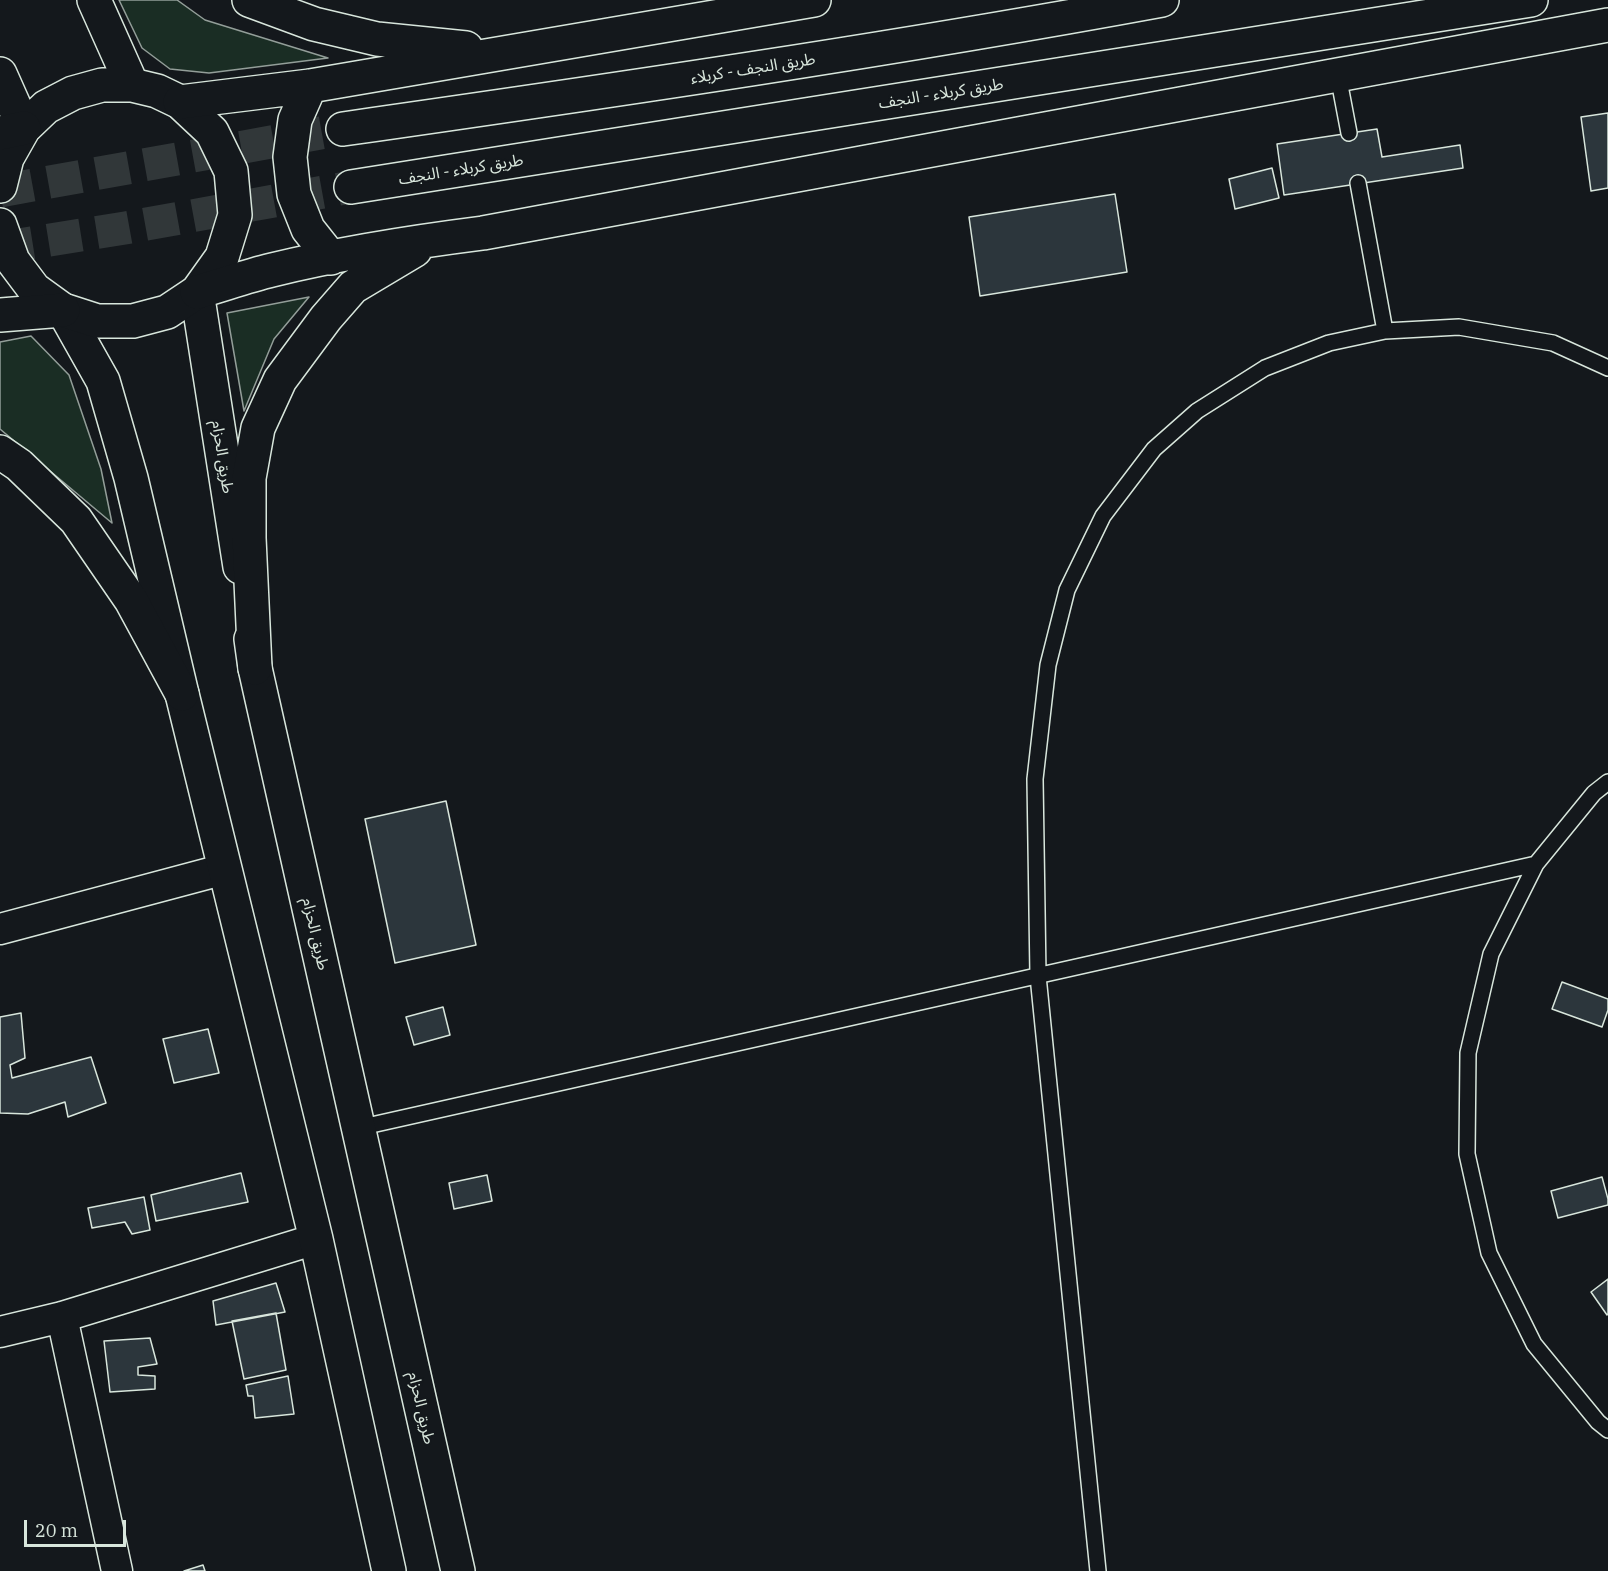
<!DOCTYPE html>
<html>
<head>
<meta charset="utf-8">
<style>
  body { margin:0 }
  #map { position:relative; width:1608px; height:1571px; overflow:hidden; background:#14181c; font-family:"IBM Plex Serif",serif }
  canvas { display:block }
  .scale { position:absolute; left:24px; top:1520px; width:102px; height:27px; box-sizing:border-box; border:3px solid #d8e6dc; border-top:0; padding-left:8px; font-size:18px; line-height:21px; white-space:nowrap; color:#d8e6dc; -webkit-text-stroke:4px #14181c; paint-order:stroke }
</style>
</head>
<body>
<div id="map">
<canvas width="1608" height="1571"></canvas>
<div class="scale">20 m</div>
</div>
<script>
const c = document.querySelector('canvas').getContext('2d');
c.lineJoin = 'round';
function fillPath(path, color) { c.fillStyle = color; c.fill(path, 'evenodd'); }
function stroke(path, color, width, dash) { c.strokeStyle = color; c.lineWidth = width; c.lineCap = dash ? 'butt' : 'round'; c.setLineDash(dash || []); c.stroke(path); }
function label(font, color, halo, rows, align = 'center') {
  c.font = font + ' "IBM Plex Serif","Noto Sans Arabic",serif'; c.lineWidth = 4.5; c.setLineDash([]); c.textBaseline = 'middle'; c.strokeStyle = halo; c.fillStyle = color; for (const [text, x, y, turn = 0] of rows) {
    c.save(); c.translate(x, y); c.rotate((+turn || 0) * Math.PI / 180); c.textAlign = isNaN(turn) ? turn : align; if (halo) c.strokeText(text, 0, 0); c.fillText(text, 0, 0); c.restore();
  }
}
const green = new Path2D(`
  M119,0H177L205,20L328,58L209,73L170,69L142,48Z
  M309,297L274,339L244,411L227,313Z
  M31,336L69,375L101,469L112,523L0,429V342Z`);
fillPath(green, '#1a2d24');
stroke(green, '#939e99', 1.5);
const building = new Path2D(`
  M1608,113V188L1591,191L1581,117Z
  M1377,129L1382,157L1460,145L1463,168L1284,195L1277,144Z
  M1272,168L1279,198L1235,209L1229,179Z
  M1115,194L1127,272L980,296L969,217Z
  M446,801L476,945L395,963L365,819Z
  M1562,982L1608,999V1010L1602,1027L1552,1009Z
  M443,1007L450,1035L414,1045L406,1017Z
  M21,1013L25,1058L10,1065L12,1078L91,1057L106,1103L68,1117L65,1102L28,1114L0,1113V1017Z
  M208,1029L219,1073L174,1083L163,1039Z
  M241,1173L248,1202L156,1221L151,1195Z
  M487,1175L492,1201L454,1209L449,1183Z
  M1602,1177L1608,1199V1205L1558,1218L1551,1191Z
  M144,1197L150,1230L132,1234L125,1222L92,1228L88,1208Z
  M1608,1279V1314L1607,1315L1591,1292Z
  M276,1283L285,1312L216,1325L213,1301Z
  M276,1313L286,1370L244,1379L232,1321Z
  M150,1338L157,1364L138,1367V1375L155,1376V1389L110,1392L104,1341Z
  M288,1376L294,1414L255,1418L253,1396H248L246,1385Z
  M203,1565L205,1571H184Z`);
fillPath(building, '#2c363c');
stroke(building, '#d8e6dc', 1.5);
stroke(new Path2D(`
  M0,191L343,129
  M0,248L125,228L351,187`), '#313739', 33, [33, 16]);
const service = new Path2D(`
  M1338,75L1349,133
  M1358,183L1385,331
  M1608,782L1594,793L1536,864L1491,954L1468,1053L1467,1154L1489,1253L1534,1344L1598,1422L1608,1430
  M358,1128L1536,864
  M1098,1571L1038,976L1035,779L1048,665L1067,590L1103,516L1154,449L1197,411L1265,368L1329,343L1385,331L1459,327L1553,343L1608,368`);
const minor = new Path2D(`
  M0,929L225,869
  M62,1317L117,1571
  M0,1332L62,1317L316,1239`);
const secondary = new Path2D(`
  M197,292L240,567
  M63,310L103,381L131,478L182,694L316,1239L389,1571
  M251,639L255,668L458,1571`);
const primary = new Path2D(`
  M94,0L132,85
  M0,74L24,128
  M0,186L7,158L24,128L46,107L73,93L102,85H132L157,91L180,102L212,132L231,171L235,215L222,257L197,292L167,312L133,321H97L63,310L34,289L13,261L0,225`);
const trunk = new Path2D(`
  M249,0L314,24L377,39L466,48
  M310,86L295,120L290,157L294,194L308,229L331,258
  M180,102L310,86L814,0
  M343,129C616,90 890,50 1162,0
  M0,133L24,128
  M351,187L1531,0
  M197,292C222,285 247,276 272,270C341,253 412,242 483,233L1608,25
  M0,315L63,310
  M0,452L19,465L76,520L131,600L182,694
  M255,668L249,538V478L258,428L280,380L326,318L353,287L415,250`);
stroke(service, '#d8e6dc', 18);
stroke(minor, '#d8e6dc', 33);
stroke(secondary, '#d8e6dc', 36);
stroke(primary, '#d8e6dc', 36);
stroke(trunk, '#d8e6dc', 36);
stroke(service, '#14181c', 15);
stroke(minor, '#14181c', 30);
stroke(secondary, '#14181c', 33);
stroke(primary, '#14181c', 33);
stroke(trunk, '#14181c', 33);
label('16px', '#d8e6dc', '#14181c', [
  ["طريق النجف - کربلاء",753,69,-9],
  ["طريق کربلاء - النجف",941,94,-9],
  ["طريق کربلاء - النجف",461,170,-9],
  ["طريق الحزام",222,457,81],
  ["طريق الحزام",315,934,77],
  ["طريق الحزام",421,1408,77]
]);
</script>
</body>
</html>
